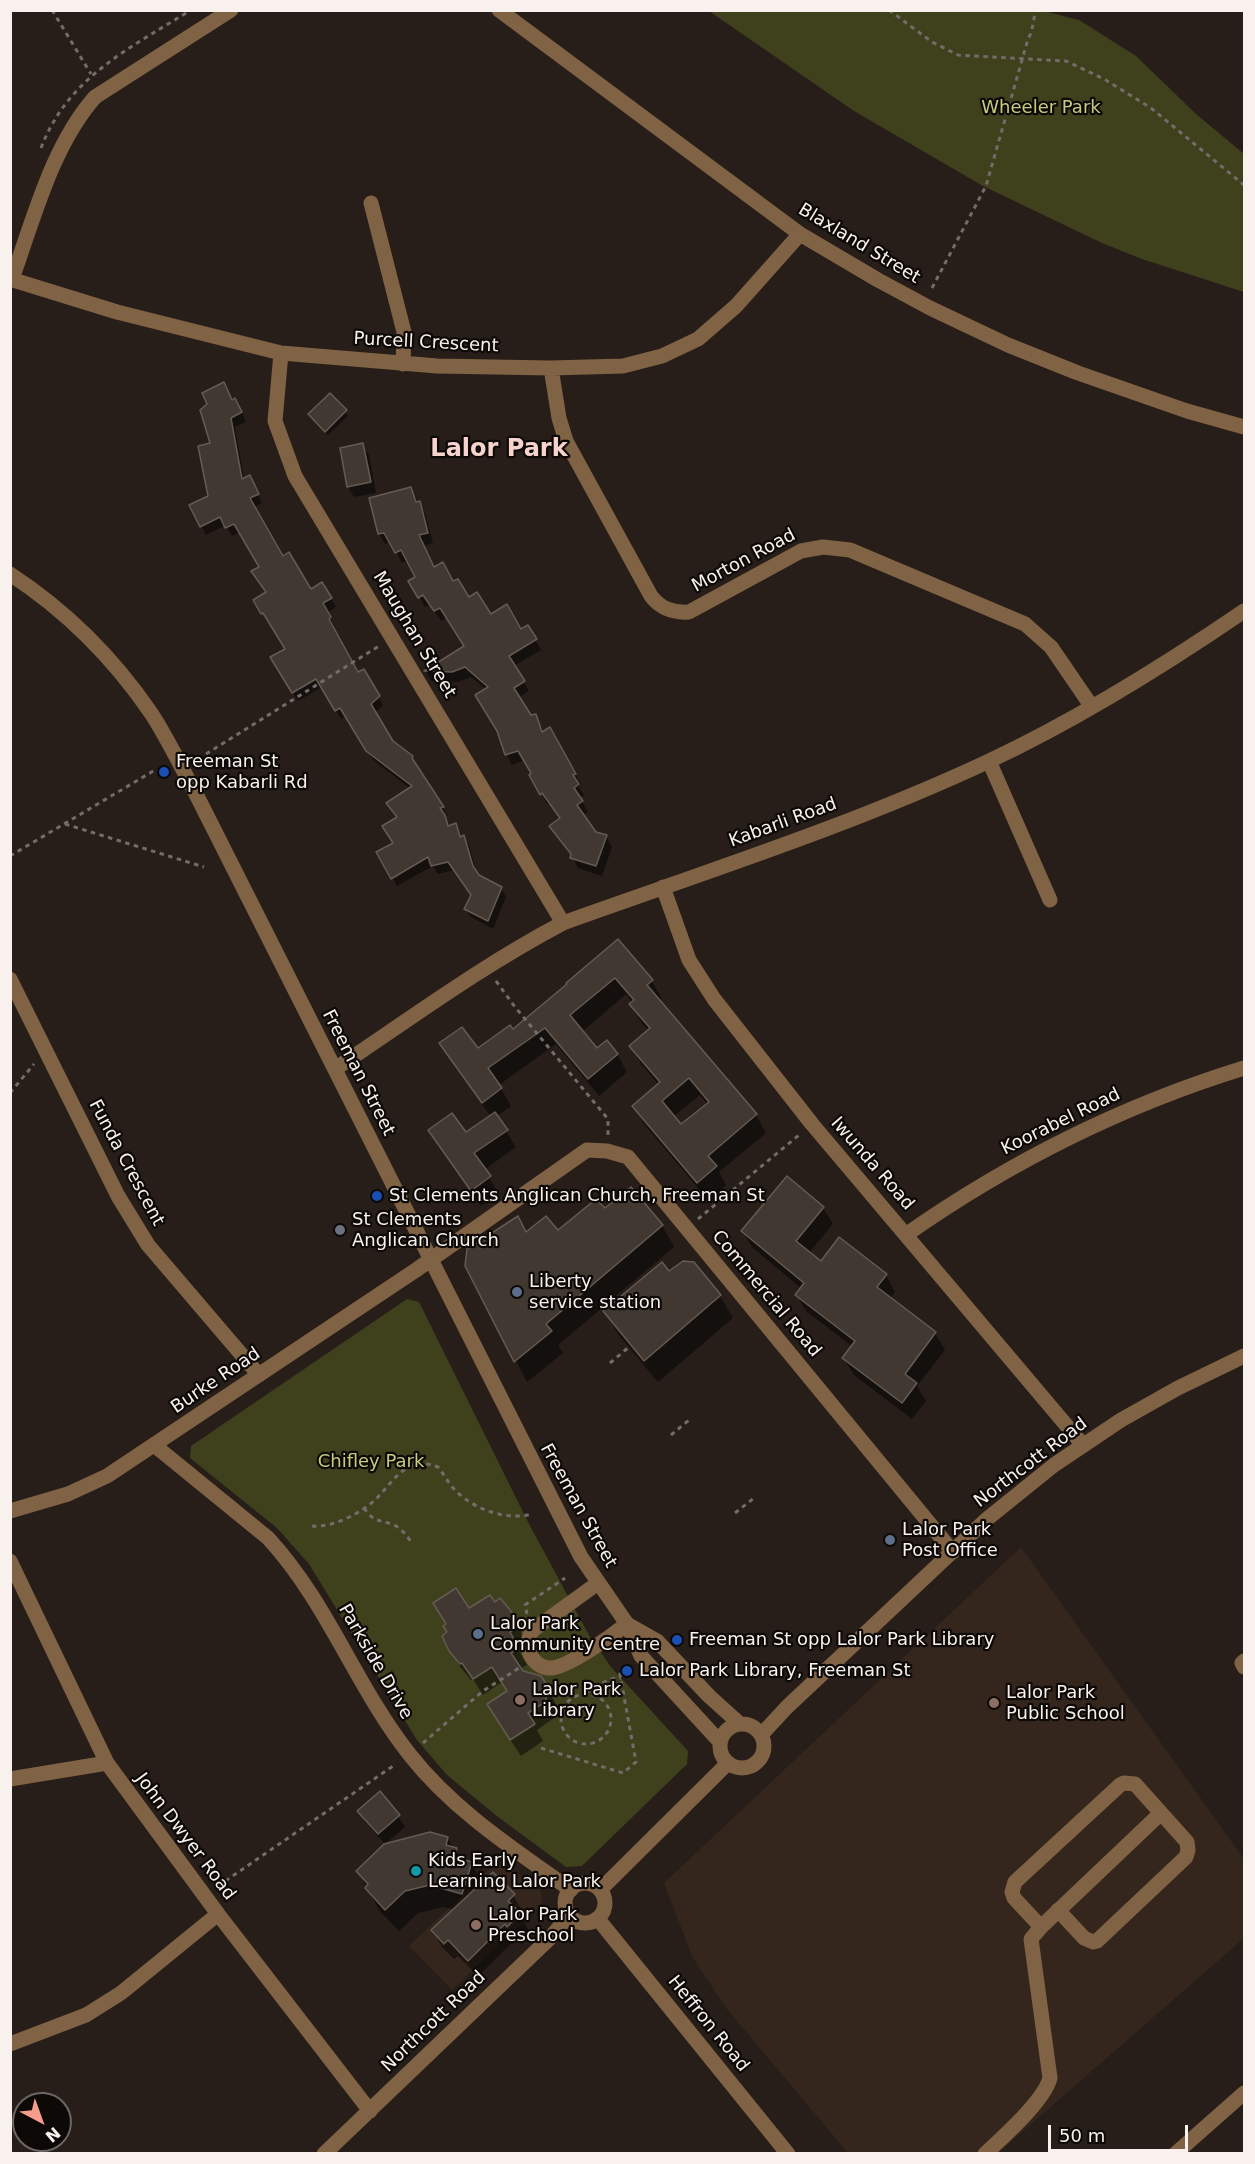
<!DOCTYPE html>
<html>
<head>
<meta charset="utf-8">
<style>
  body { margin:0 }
  #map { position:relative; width:1255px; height:2164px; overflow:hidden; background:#271e19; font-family:"DejaVu Sans",sans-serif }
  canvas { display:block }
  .frame { position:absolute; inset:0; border:12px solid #f8f1ee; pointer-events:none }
  .north { position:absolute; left:12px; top:2092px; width:60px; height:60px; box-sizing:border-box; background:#0d0907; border:2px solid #6b6663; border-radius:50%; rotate:139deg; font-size:16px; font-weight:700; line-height:24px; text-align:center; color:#f8f1ee }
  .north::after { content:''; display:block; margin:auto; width:21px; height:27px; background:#f49d8c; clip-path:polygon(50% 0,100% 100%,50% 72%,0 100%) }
  .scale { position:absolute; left:1048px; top:2125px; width:140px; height:27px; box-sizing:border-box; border:3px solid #f8f1ee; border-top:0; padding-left:8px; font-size:18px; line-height:21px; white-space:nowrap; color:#f8f1ee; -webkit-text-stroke:4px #0d0907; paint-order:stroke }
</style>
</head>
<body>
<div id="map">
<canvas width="1255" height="2164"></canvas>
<div class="frame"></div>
<div class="north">N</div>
<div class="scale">50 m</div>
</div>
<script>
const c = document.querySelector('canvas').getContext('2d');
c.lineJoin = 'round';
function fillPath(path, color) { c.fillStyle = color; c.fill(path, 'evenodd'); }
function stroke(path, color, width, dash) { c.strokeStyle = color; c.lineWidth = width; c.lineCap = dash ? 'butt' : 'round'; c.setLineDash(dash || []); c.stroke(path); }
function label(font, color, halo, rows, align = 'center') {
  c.font = font + ' "DejaVu Sans",sans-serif'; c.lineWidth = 4.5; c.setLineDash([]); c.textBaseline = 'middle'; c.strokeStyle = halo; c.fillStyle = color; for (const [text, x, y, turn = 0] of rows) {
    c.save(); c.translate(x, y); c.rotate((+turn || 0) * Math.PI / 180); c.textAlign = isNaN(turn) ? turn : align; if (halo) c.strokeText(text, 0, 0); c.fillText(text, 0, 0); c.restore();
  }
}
fillPath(new Path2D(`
  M1021,1547L1244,1859V1938L998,2153H848L726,2008L693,1958L664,1883Z
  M499,1860L541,1891L542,1904L452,1990L409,1946Z`), '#34261d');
fillPath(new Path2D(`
  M1040,10L1079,20L1136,56L1196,114L1244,154V292L1142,259L1102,243L983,186L854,111L709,11Z
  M407,1299L419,1302L529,1524L590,1637L611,1667L688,1751L687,1764L582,1866L566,1867L498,1817L447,1775L417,1740L309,1564L277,1528L190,1458L191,1446Z`), '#3f411d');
fillPath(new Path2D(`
  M232,401L240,408L246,422L235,427L244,480L254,486L262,503L253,508L283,558L310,591L322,584L336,607L327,613L335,627L332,628L358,674L364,671L383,705L375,713L392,742L412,757L417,766L416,768L448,816L445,817L450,827L455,825L461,838L464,837L469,845L477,875L501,888L506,897L493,929L471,917L465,909L472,896L454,870L438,874L433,866L397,886L378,853L395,843L398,818L411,789L373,760L346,716L341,719L322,687L298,701L272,658L287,649L255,601L267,593L261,567L240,532L232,536L226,525L206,535L201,526L210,497L212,444Z
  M345,411L348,416L328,435L310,414Z
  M362,445L369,455L376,493L354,497L348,487Z
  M411,489L425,513L433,543L423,546L434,568L453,583L468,599L491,616L521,631L528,627L541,650L514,666L529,691L518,698L530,717L535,715L544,733L549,729L581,784L578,786L584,795L580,798L588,812L582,815L595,833L606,836L612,847L602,876L578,868L572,856L556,836L551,826L561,819L549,803L547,804L531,776L533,774L525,760L512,765L507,755L487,690L471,677L458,682L431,681L426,672L466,647L448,617L441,621L430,604L425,607L410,581L417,578L408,560L402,563L391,542L385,544L379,534Z
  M618,941L652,981L662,999L659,1001L756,1115L766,1133L719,1172L726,1185L708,1200L644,1124L634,1106L659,1085L641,1064L631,1046L649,1031L641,1022L631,1005L633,1003L626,994L582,1032L597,1050L617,1054L627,1072L599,1096L556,1044L499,1085L511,1106L497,1116L516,1147L484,1170L499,1194L481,1206L430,1130L465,1135L491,1117L451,1061L441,1044L478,1050L513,1031ZM700,1095L708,1105L681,1126L673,1117Z
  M823,1208L833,1224L809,1253L821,1263L886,1275L895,1292L890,1299L935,1333L945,1350L917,1386L926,1401L912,1419L854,1375L844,1359L853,1347L806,1311L797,1295L801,1288L753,1248L743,1232Z
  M605,1210L662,1225L674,1247L558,1345L563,1353L527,1382L466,1265L526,1234L558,1232Z
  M669,1273L720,1296L733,1318L658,1382L618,1334L605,1311Z
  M494,1604L510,1612L527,1644L518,1649L527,1665L520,1669L547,1688L557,1706L554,1718L537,1730L543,1741L521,1756L498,1721L508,1692L502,1682L483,1695L473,1679L471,1680L461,1668L450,1650L468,1611Z
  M359,1812L398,1816L405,1827L385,1844L365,1822Z
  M447,1838L462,1860L471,1863L483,1884L513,1895L523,1912L520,1915L529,1931L517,1943L515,1940L478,1976L458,1956L454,1959L442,1947L433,1931L455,1910L443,1907L418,1913L399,1931L379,1910L358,1871Z`), '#0007');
const building = new Path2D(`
  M224,382L232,400L235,398L242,412L231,418L242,479L250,475L259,494L250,498L283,556L289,552L311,589L322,582L332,598L323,603L331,617L329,619L358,672L364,669L380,696L371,704L393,741L413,756L412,758L444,807L440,808L445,815L448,826L456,823L460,837L464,835L473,866L479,875L502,887L488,921L464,909L471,895L448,862L431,866L428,857L391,879L376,852L393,843L382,826L397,817L386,803L412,786L366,751L340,708L335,711L316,679L292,693L270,657L285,649L263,613L261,614L253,600L266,592L251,571L259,567L234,524L225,528L220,517L200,527L189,505L208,496L198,446L210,443L200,410L207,404L202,393Z
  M330,393L347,410L325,432L308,414Z
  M363,443L371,482L347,487L340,448Z
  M411,487L416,502L420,501L428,533L419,535L434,567L443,562L453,581L458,579L469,597L477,592L491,614L507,604L521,629L528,625L537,639L509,656L525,681L514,688L531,715L536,714L542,732L550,727L576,774L573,775L579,784L574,788L583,801L577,805L596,832L607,835L596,866L570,858L571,854L549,826L560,818L542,793L540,795L529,775L531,773L518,751L505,755L497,731L475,695L488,687L465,667L452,672L424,671L464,646L440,608L434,611L423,595L418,598L408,581L415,577L401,550L395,553L384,533L378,534L369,498Z
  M618,939L653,980L647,985L757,1114L708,1156L717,1166L697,1183L632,1106L660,1082L629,1046L650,1028L629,1004L634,1000L615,978L570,1015L597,1048L607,1040L618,1054L588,1079L545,1028L488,1068L502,1088L482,1103L439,1043L462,1027L478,1048L510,1025L513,1029L567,984L566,983ZM689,1078L709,1102L681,1124L662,1101Z
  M495,1112L508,1130L474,1153L491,1176L471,1191L428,1130L452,1113L466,1132Z
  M787,1176L824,1207L796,1241L821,1261L839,1237L887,1274L877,1287L936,1332L905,1374L917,1383L902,1403L842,1358L855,1341L795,1295L804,1283L741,1231Z
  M631,1187L663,1225L546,1324L552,1331L514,1362L465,1266L467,1249L518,1216L526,1232L546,1216L558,1230L596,1199L605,1208Z
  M683,1261L694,1262L721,1295L644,1361L603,1311L662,1262L669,1271Z
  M456,1588L469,1608L490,1595L495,1602L500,1598L511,1611L518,1627L510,1632L519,1648L511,1653L523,1671L541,1676L549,1688L545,1702L528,1713L535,1724L510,1740L487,1704L507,1691L492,1667L473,1679L462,1663L460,1664L449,1651L442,1636L447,1632L443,1626L446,1624L433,1603Z
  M380,1791L400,1815L378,1834L357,1811Z
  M430,1832L448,1837L446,1845L457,1848L454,1857L472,1862L462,1894L430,1885L405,1891L385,1910L365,1888L368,1884L356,1871L384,1844Z
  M493,1872L515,1894L508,1901L521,1913L507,1927L505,1924L468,1961L448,1940L444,1944L431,1930Z`);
fillPath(building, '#403831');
stroke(building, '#645b53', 1.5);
stroke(new Path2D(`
  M52,10L91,74
  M889,10L932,42L958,55L1066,61L1104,79L1151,108L1244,185
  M41,148C68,77 130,48 191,10
  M932,288L986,186L1028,39C1033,31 1033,20 1036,10
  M206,754L379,646
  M65,824L204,867
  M10,856L155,770
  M496,981L515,1007L608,1119V1135
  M10,1093L34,1064
  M698,1219L799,1135
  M610,1363L629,1347
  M671,1435L689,1420
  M364,1508C374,1523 379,1519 394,1525C402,1529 407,1536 412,1543
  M735,1513L754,1498
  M312,1526C333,1528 361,1513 376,1499C395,1480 406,1455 438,1467C444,1474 448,1483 455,1490C473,1509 506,1521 532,1514
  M527,1614L525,1605L565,1578
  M587,1692L610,1679L621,1678
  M561 1719a25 25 0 1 1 50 0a25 25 0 1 1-50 0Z
  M423,1743L483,1691L519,1668
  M541,1748L623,1773L636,1762L619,1669
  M218,1886L396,1764`), '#746c68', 3, [4.5, 4.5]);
stroke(new Path2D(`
  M499,10L800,234L878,280L930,308L1008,345L1078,373L1187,411L1244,427
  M371,203L404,332L403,364
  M10,279L117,312L281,353L437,366L551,368L623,366L662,356L698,339L736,306L800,234
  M12,279C34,218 52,146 95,97L231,10
  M281,353L275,421L295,476L563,923
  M551,368L559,418L566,441L651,596C661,609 673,613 689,612L801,551L823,547L850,550L1025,624L1051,647L1092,707
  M10,574C65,610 114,659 151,713C168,739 181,767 196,794L581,1557L627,1624L641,1656L720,1742
  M989,761L1050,900
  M663,887L689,960L714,999L812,1124L1083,1445
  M10,979L118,1196L148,1245L259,1375
  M335,1069C410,1019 483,965 563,923C705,872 850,826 987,762C1077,720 1162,667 1244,611
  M907,1234C1010,1162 1124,1105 1244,1068
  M154,1445L268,1538C328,1603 356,1687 410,1755C453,1810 515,1850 571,1890
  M10,1511L68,1494L107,1476L416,1270L587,1150L607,1151L628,1157L953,1552
  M10,1561L107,1763L218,1914L370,2111
  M598,1583L533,1630C527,1637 527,1648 531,1656C535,1663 542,1668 550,1668C566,1669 613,1635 627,1624
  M627,1624L657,1641L709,1696L740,1724
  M1244,1661L1242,1663L1244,1667
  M720 1746a22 22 0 1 1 44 0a22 22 0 1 1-44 0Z
  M761,1735L787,1707L987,1519L1054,1465L1121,1420L1178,1388L1244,1356
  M10,1779L107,1763
  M565 1903a20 20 0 1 1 40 0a20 20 0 1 1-40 0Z
  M600,1890L728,1763
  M598,1919L788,2154
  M1041,1927L1014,1898L1012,1892L1015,1882L1120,1785L1124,1783L1135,1784L1187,1842L1188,1850L1186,1857L1097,1941L1093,1942L1084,1938L1058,1910
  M10,2044L86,2015L121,1993L218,1914
  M324,2154L552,1936L569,1915
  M985,2154C1003,2137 1044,2101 1050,2078L1031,1939L1041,1927L1161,1813
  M1175,2154L1244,2093`), '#806244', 15);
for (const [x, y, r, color] of [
  [164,772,6,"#1a4fb4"],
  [377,1196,6,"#1a4fb4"],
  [340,1230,6,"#6b7280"],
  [517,1292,6,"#5c6f8a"],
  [890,1540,6,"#5c6f8a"],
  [478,1634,6,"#5c6f8a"],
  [677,1640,6,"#1a4fb4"],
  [627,1671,6,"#1a4fb4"],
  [520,1700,6,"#8d6e63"],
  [994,1703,6,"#8d6e63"],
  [416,1871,6,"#0f9aa8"],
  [476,1925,6,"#8d6e63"]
]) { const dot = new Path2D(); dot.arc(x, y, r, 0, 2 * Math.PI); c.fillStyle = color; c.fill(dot); stroke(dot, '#0d0907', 2); }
label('18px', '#c6cc7f', '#0d0907', [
  ["Wheeler Park",1041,108],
  ["Chifley Park",371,1462]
]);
label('18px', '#f8f1ee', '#0d0907', [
  ["Blaxland Street",859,244,31],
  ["Purcell Crescent",426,343,3],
  ["Morton Road",744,561,-28],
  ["Maughan Street",414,635,59],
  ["Kabarli Road",783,823,-20],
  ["Freeman Street",358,1073,63],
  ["Koorabel Road",1061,1122,-26],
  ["Funda Crescent",126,1163,62],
  ["Iwunda Road",872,1164,49],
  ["Commercial Road",766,1294,50],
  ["Burke Road",216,1381,-34],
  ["Northcott Road",1031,1463,-37],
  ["Freeman Street",578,1506,61],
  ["Parkside Drive",375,1662,60],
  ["John Dwyer Road",185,1837,53],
  ["Northcott Road",434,2022,-44],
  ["Heffron Road",708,2024,51]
]);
label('18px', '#f8f1ee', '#0d0907', [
  ["Freeman St",176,762],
  ["opp Kabarli Rd",176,783],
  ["St Clements Anglican Church, Freeman St",389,1196],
  ["St Clements",352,1220],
  ["Anglican Church",352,1241],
  ["Liberty",529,1282],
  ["service station",529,1303],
  ["Lalor Park",902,1530],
  ["Post Office",902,1551],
  ["Lalor Park",490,1624],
  ["Community Centre",490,1645],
  ["Freeman St opp Lalor Park Library",689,1640],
  ["Lalor Park Library, Freeman St",639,1671],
  ["Lalor Park",532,1690],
  ["Library",532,1711],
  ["Lalor Park",1006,1693],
  ["Public School",1006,1714],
  ["Kids Early",428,1861],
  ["Learning Lalor Park",428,1882],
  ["Lalor Park",488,1915],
  ["Preschool",488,1936]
], 'left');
label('bold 24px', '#f6d3cc', '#0d0907', [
  ["Lalor Park",499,450]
]);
</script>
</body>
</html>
